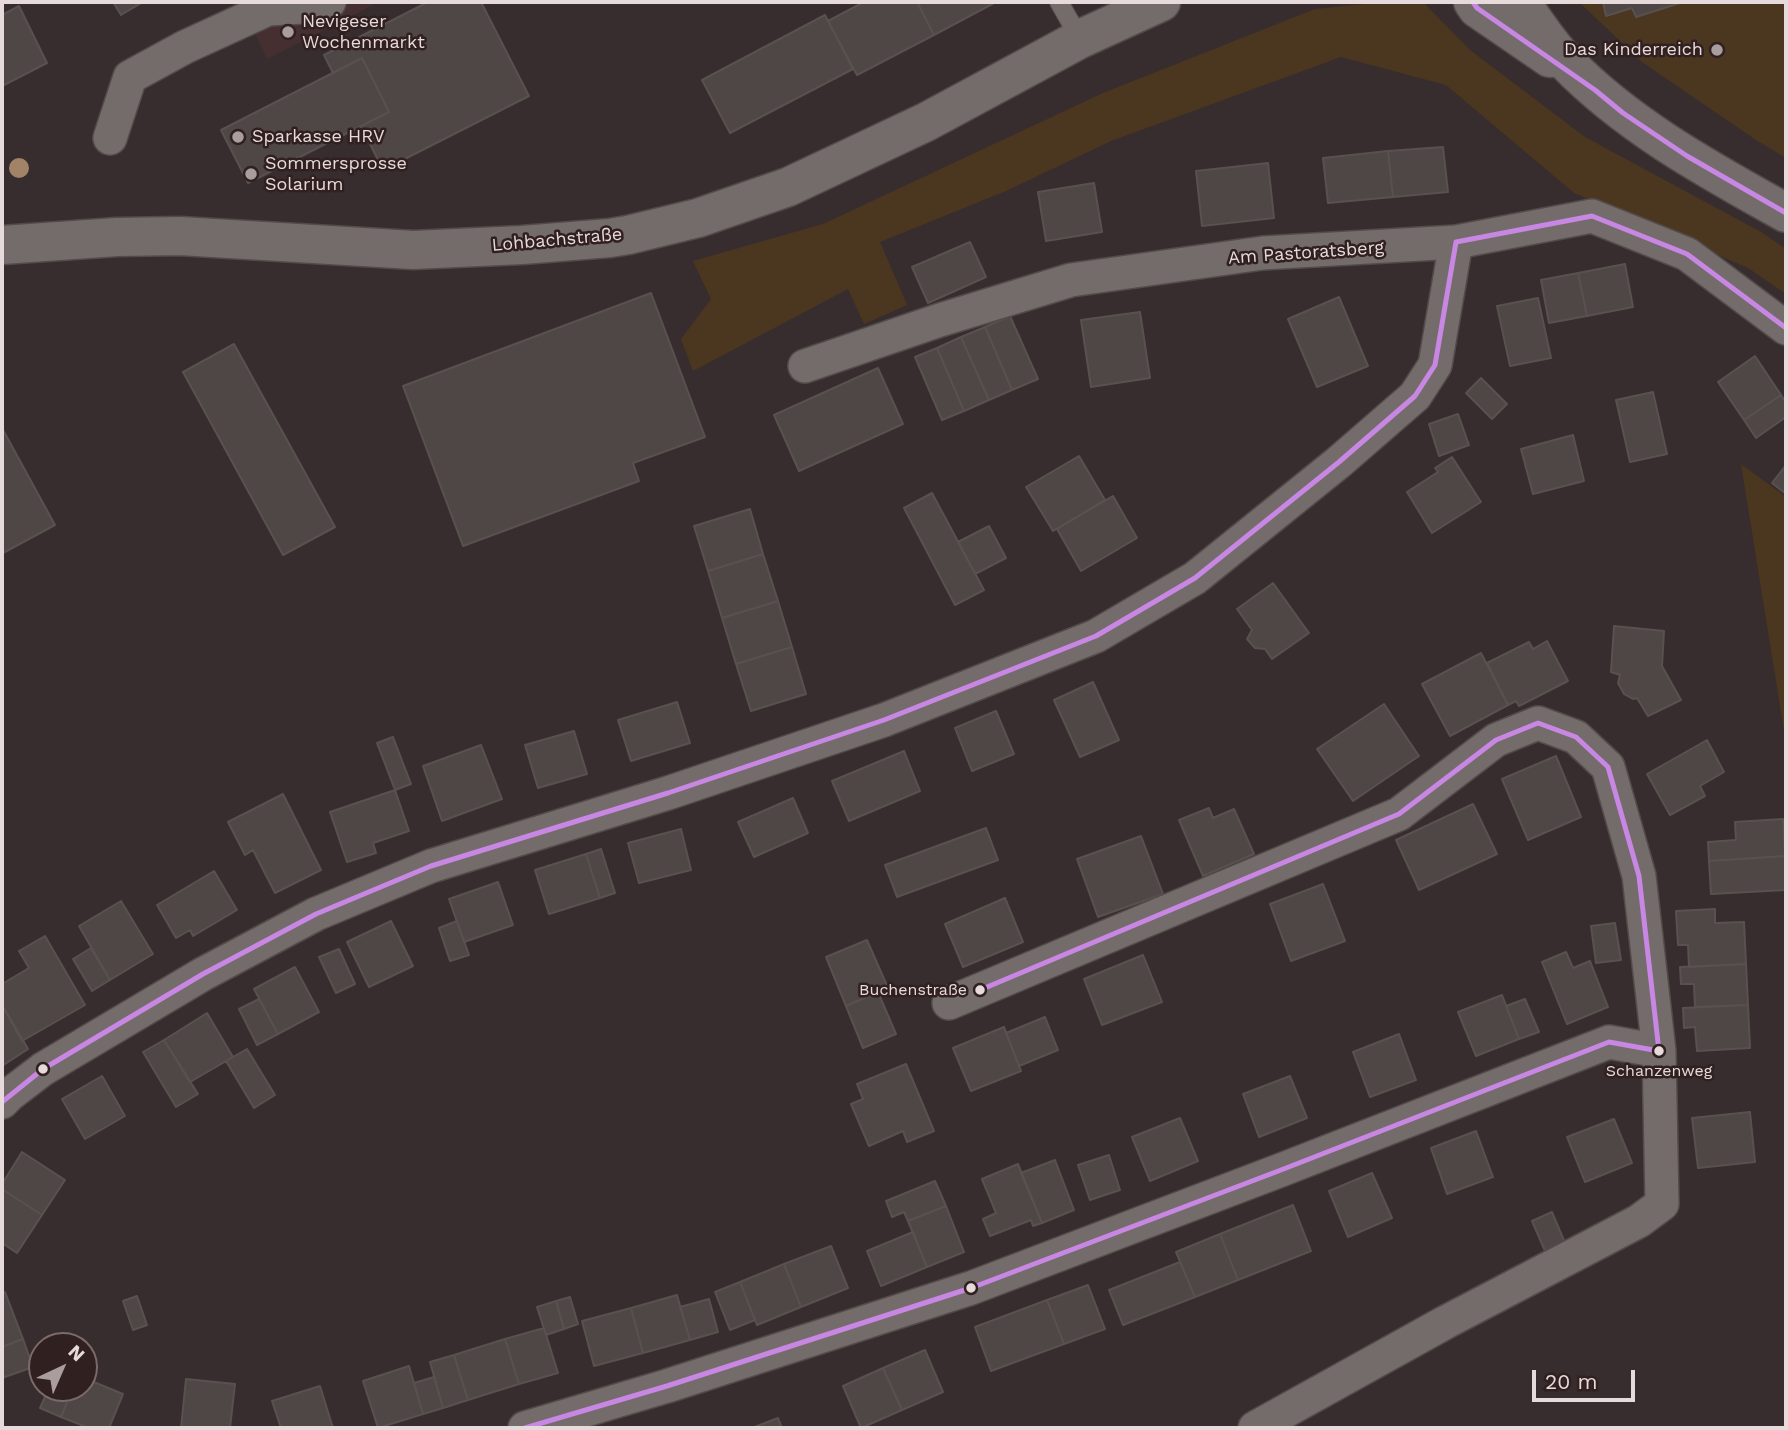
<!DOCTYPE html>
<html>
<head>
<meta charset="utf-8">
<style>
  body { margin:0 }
  #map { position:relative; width:1788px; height:1430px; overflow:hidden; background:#382d2e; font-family:"Work Sans",sans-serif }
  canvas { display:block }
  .frame { position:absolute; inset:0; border:4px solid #e7dada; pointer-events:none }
  .north { position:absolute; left:28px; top:1332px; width:70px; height:70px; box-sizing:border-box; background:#312020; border:2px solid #7a6a6a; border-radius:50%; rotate:44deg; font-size:19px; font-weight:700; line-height:28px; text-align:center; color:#e7dada }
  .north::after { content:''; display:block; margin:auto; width:24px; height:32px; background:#aa9d9e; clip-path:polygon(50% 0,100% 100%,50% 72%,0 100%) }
  .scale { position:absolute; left:1532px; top:1370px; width:103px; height:32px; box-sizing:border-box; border:4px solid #e7dada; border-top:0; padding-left:9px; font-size:21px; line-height:24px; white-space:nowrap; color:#e7dada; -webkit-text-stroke:5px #312020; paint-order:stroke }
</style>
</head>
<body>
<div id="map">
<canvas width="1788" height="1430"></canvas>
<div class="frame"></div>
<div class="north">N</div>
<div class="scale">20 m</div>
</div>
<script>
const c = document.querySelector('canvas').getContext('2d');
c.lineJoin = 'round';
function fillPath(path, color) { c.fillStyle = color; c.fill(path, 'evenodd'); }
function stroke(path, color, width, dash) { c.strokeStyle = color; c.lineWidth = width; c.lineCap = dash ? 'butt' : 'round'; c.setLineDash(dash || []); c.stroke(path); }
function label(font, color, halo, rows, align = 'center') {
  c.font = font + ' "Work Sans",sans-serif'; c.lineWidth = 5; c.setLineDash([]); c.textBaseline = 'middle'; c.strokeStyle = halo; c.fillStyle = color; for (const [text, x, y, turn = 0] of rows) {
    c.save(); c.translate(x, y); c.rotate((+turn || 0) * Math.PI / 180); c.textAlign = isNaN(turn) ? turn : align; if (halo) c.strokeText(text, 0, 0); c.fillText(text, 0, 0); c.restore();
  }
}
fillPath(new Path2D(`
  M248,2H379L267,59L242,4Z`), '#462f30');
fillPath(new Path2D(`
  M1385,2H1423L1470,50L1585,137L1761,232L1786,249V294L1748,268L1574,193L1446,85L1341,57L1111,141L1006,191L880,242L907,305L864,324L848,289L693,371L681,339L711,299L693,261L823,224L1103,93L1315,9Z
  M1579,2H1786V158L1756,140L1642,62Z
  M1741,464L1786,497V743Z`), '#4b361f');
const building = new Path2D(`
  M113,2H143L121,15Z
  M428,2H481L529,96L383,170L361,126L389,112L362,58L333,73L324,55Z
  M864,2H917L934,35L857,75L828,21Z
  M917,2H996L934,35Z
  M1603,2H1683L1636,17L1632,8L1606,16Z
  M19,6L47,63L2,86V15Z
  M825,15L853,69L730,133L702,80Z
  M362,58L389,112L248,183L221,130Z
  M1443,147L1448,192L1393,197L1388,151Z
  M1388,151L1393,197L1328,203L1323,158Z
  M1268,163L1274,218L1202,226L1196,171Z
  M1094,183L1102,232L1046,241L1038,192Z
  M970,242L986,277L928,303L912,267Z
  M1625,264L1633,307L1587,316L1578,273Z
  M1578,273L1587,316L1549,323L1541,280Z
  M651,293L705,437L633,463L639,481L463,546L403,386Z
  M1339,297L1368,366L1317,387L1288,319Z
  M1538,298L1551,358L1510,366L1497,306Z
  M1140,312L1150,378L1091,387L1081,320Z
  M1010,316L1038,379L1012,390L985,327Z
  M985,327L1012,390L989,400L961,337Z
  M961,337L989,400L964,411L937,348Z
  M234,344L335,527L283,555L183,372Z
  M937,348L964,411L942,420L915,357Z
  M1755,356L1781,395L1744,420L1718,382Z
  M878,368L903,424L799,471L774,415Z
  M1481,378L1507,404L1492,419L1466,393Z
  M1653,392L1667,454L1630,462L1616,400Z
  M1781,395L1786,403V417L1756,438L1744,420Z
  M1458,414L1469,445L1439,456L1429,424Z
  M2,428L55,525L3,553L2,550Z
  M1573,435L1584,481L1533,494L1521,449Z
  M1079,456L1105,500L1053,531L1026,487Z
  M1452,457L1481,502L1432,533L1407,492L1438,472L1435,468Z
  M1786,465V494L1772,483Z
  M932,493L984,590L955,605L904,508Z
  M1113,496L1137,538L1081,571L1057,529Z
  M750,509L763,554L708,571L694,526Z
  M989,526L1006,558L975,574L958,542Z
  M763,554L778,601L722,618L708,571Z
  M1273,583L1309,633L1272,659L1265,649L1255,648L1247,639L1252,630L1237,609Z
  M778,601L792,647L736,664L722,618Z
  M1614,626L1664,631L1662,666L1681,700L1648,716L1637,698L1633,699L1624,694L1618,683L1620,675L1611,672Z
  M1547,641L1568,681L1519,706L1516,701L1508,705L1487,663L1529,642L1533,649Z
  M792,647L806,694L751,711L736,664Z
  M1481,653L1508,705L1450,736L1422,684Z
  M1093,682L1119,740L1080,757L1054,700Z
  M677,702L690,743L631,761L618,720Z
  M1384,704L1419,756L1353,801L1317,749Z
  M996,711L1014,754L972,771L955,728Z
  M574,731L587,774L538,788L525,745Z
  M393,737L411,784L395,790L377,743Z
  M1707,740L1724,772L1700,786L1705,796L1670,815L1647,774Z
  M481,745L502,799L442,821L423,766Z
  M904,751L920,791L849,821L832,781Z
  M1556,756L1581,817L1528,840L1502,779Z
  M395,790L409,831L373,843L376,853L347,862L330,812Z
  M283,794L321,870L275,893L253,850L245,855L228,822Z
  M793,798L808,833L754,857L738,822Z
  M1473,804L1497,854L1419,890L1396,840Z
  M1209,808L1213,818L1234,809L1254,854L1203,876L1179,820Z
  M1783,819L1785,856L1709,861L1708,842L1736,840L1735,822Z
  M986,828L998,860L897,897L885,865Z
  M681,829L691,870L639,883L628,843Z
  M1141,836L1163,894L1098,917L1077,859Z
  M601,849L615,893L600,898L586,854Z
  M586,854L600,898L549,914L535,870Z
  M1785,856L1786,890L1711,894L1709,861Z
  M214,871L237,910L193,936L190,930L176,938L157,905Z
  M498,882L513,925L464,942L449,899Z
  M1323,884L1345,941L1291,961L1270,904Z
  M1005,898L1023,942L963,967L945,924Z
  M121,901L153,954L110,980L79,926Z
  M1715,909V923L1744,922L1746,964L1689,967L1688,945H1678L1676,911Z
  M391,921L413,966L369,987L347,942Z
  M457,921L469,955L450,961L439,928Z
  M1615,923L1621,960L1596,963L1591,926Z
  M45,936L85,1005L22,1041L2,1005V984L29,968L19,951Z
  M867,940L888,988L846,1006L826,957Z
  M91,948L110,980L92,991L73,959Z
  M339,949L355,984L336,993L319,957Z
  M1566,952L1573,968L1590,961L1608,1007L1567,1024L1542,962Z
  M1143,955L1162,1002L1102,1025L1084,979Z
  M1746,964L1748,1005L1695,1007L1694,984H1681L1680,967Z
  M295,967L319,1012L278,1034L254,989Z
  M878,992L896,1034L863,1048L846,1006Z
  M1502,995L1519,1039L1476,1056L1458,1012Z
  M259,999L278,1034L257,1045L239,1009Z
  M1525,999L1539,1032L1519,1039L1506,1006Z
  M1748,1005L1750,1048L1697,1051L1695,1027L1684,1028L1683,1008Z
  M4,1008L28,1049L2,1066V1010Z
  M207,1013L233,1057L190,1082L164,1040Z
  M1045,1017L1058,1050L1019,1066L1006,1033Z
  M1004,1027L1021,1071L971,1091L953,1048Z
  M1399,1034L1416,1080L1370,1097L1353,1052Z
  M164,1040L198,1094L176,1107L143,1052Z
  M247,1049L275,1095L254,1108L226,1061Z
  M906,1064L934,1131L907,1142L903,1131L869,1146L851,1104L863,1099L857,1084Z
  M102,1076L125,1116L85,1139L62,1099Z
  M1290,1076L1307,1118L1259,1137L1243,1094Z
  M1750,1112L1755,1162L1698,1168L1692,1118Z
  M1180,1118L1198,1161L1150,1181L1132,1137Z
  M1614,1119L1632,1163L1585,1182L1567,1137Z
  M1476,1131L1493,1177L1447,1194L1431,1148Z
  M22,1152L65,1180L42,1215L2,1189V1184Z
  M1109,1155L1120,1190L1090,1200L1078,1165Z
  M1055,1160L1074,1210L1042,1223L1021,1173Z
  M1018,1164L1042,1223L1033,1226L1031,1220L990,1236L983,1219L996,1213L982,1179Z
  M1372,1173L1392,1218L1348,1237L1329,1191Z
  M935,1181L946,1206L908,1221L904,1212L892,1217L886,1201Z
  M2,1189L42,1215L17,1253L2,1243Z
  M1293,1205L1311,1251L1238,1280L1220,1234Z
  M946,1206L964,1252L927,1267L908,1221Z
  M1552,1212L1565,1243L1545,1251L1532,1221Z
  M913,1232L927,1267L881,1286L867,1251Z
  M1220,1234L1238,1280L1195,1297L1176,1252Z
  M831,1246L848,1288L801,1307L784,1264Z
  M1180,1262L1195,1297L1123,1325L1109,1290Z
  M784,1264L801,1307L757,1325L740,1282Z
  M740,1282L755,1320L730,1330L715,1292Z
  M1088,1285L1105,1329L1064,1344L1047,1300Z
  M5,1292L23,1339L2,1347V1294Z
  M677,1295L690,1340L643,1353L631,1308Z
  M137,1296L147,1325L133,1330L123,1301Z
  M570,1297L578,1324L564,1329L556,1301Z
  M709,1299L718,1332L690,1340L680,1307Z
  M1047,1300L1064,1344L991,1371L975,1327Z
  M556,1301L564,1329L546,1335L537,1307Z
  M631,1308L643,1353L594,1366L582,1321Z
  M544,1328L558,1373L519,1384L505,1339Z
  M23,1339L33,1367L2,1378V1347Z
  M505,1339L519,1384L468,1400L454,1355Z
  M925,1350L943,1392L902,1410L883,1368Z
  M454,1355L468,1400L443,1408L430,1362Z
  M409,1366L423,1414L378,1428L363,1381Z
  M883,1368L902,1410L861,1428L843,1386Z
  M434,1377L443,1408L423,1414L414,1383Z
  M84,1378L123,1394L109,1428H89L61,1417L73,1388H84Z
  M186,1379L235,1384L230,1428H181Z
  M320,1386L333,1428H281L272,1401Z
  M49,1388H73L61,1417L40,1408Z
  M778,1418L782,1428H752Z`);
fillPath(building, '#4f4745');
stroke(building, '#595150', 2);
const lane = new Path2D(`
  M1059,2L1080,39`);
const street = new Path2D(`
  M110,138L130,77L185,47L268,9L321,6L329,2
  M805,366L940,320L1071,280L1263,253L1456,242L1592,216L1687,254L1786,328
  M949,1003L1399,814L1496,740L1538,723L1576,737L1608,767L1639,876L1659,1051L1662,1204L1639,1221L1446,1322L1255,1428
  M2,1102L9,1095L43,1069L203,974L316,914L431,866L668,793L884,720L1096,636L1195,578L1339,462L1415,396L1435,365L1456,242
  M525,1428L667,1386L971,1288L1281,1170L1609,1042L1659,1051`);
const secondary = new Path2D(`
  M1473,2L1477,8L1550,58
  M1521,2C1533,20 1551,46 1566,62C1628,126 1709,170 1786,213
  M2,245L117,237L180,236L413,250L522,245L610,238L628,235L698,218L788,187L926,122L1080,39L1161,2`);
stroke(lane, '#534a4a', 20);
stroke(street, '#534a4a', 36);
stroke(secondary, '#534a4a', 41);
stroke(lane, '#746b6b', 18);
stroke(street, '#746b6b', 33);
stroke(secondary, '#746b6b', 38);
stroke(new Path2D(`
  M1473,2L1477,8L1595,90L1623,113L1687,156L1786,213
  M1456,242L1592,216L1687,254L1786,328
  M980,990L1399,814L1496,740L1538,723L1576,737L1608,767L1639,876L1659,1051
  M2,1102L43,1069L203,974L316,914L431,866L668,793L884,720L1096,636L1195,578L1339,462L1415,396L1435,365L1456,242
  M525,1428L667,1386L971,1288L1281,1170L1609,1042L1659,1051`), '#c787e3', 5);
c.fillStyle = '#a38367';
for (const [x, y] of [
  [19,168]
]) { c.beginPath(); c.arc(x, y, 10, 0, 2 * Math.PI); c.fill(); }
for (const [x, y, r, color] of [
  [288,32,7,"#aa9d9e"],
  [1717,50,7,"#aa9d9e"],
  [238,137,7,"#aa9d9e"],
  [251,174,7,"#aa9d9e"],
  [980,990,6,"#e7dada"],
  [1659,1051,6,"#e7dada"],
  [43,1069,6,"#e7dada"],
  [971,1288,6,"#e7dada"]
]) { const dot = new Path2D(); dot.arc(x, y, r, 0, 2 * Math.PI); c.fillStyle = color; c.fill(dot); stroke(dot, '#312020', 2.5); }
label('16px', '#e7dada', '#312020', [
  ["Buchenstraße",967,990],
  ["Schanzenweg",1659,1071,"center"]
], 'right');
label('18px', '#e7dada', '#312020', [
  ["Nevigeser",302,22],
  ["Wochenmarkt",302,43],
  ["Das Kinderreich",1703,50,"right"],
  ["Sparkasse HRV",252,137],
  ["Sommersprosse",265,164],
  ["Solarium",265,185]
], 'left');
label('18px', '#e7dada', '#312020', [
  ["Lohbachstraße",557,240,-5],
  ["Am Pastoratsberg",1306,253,-4]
]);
</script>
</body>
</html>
